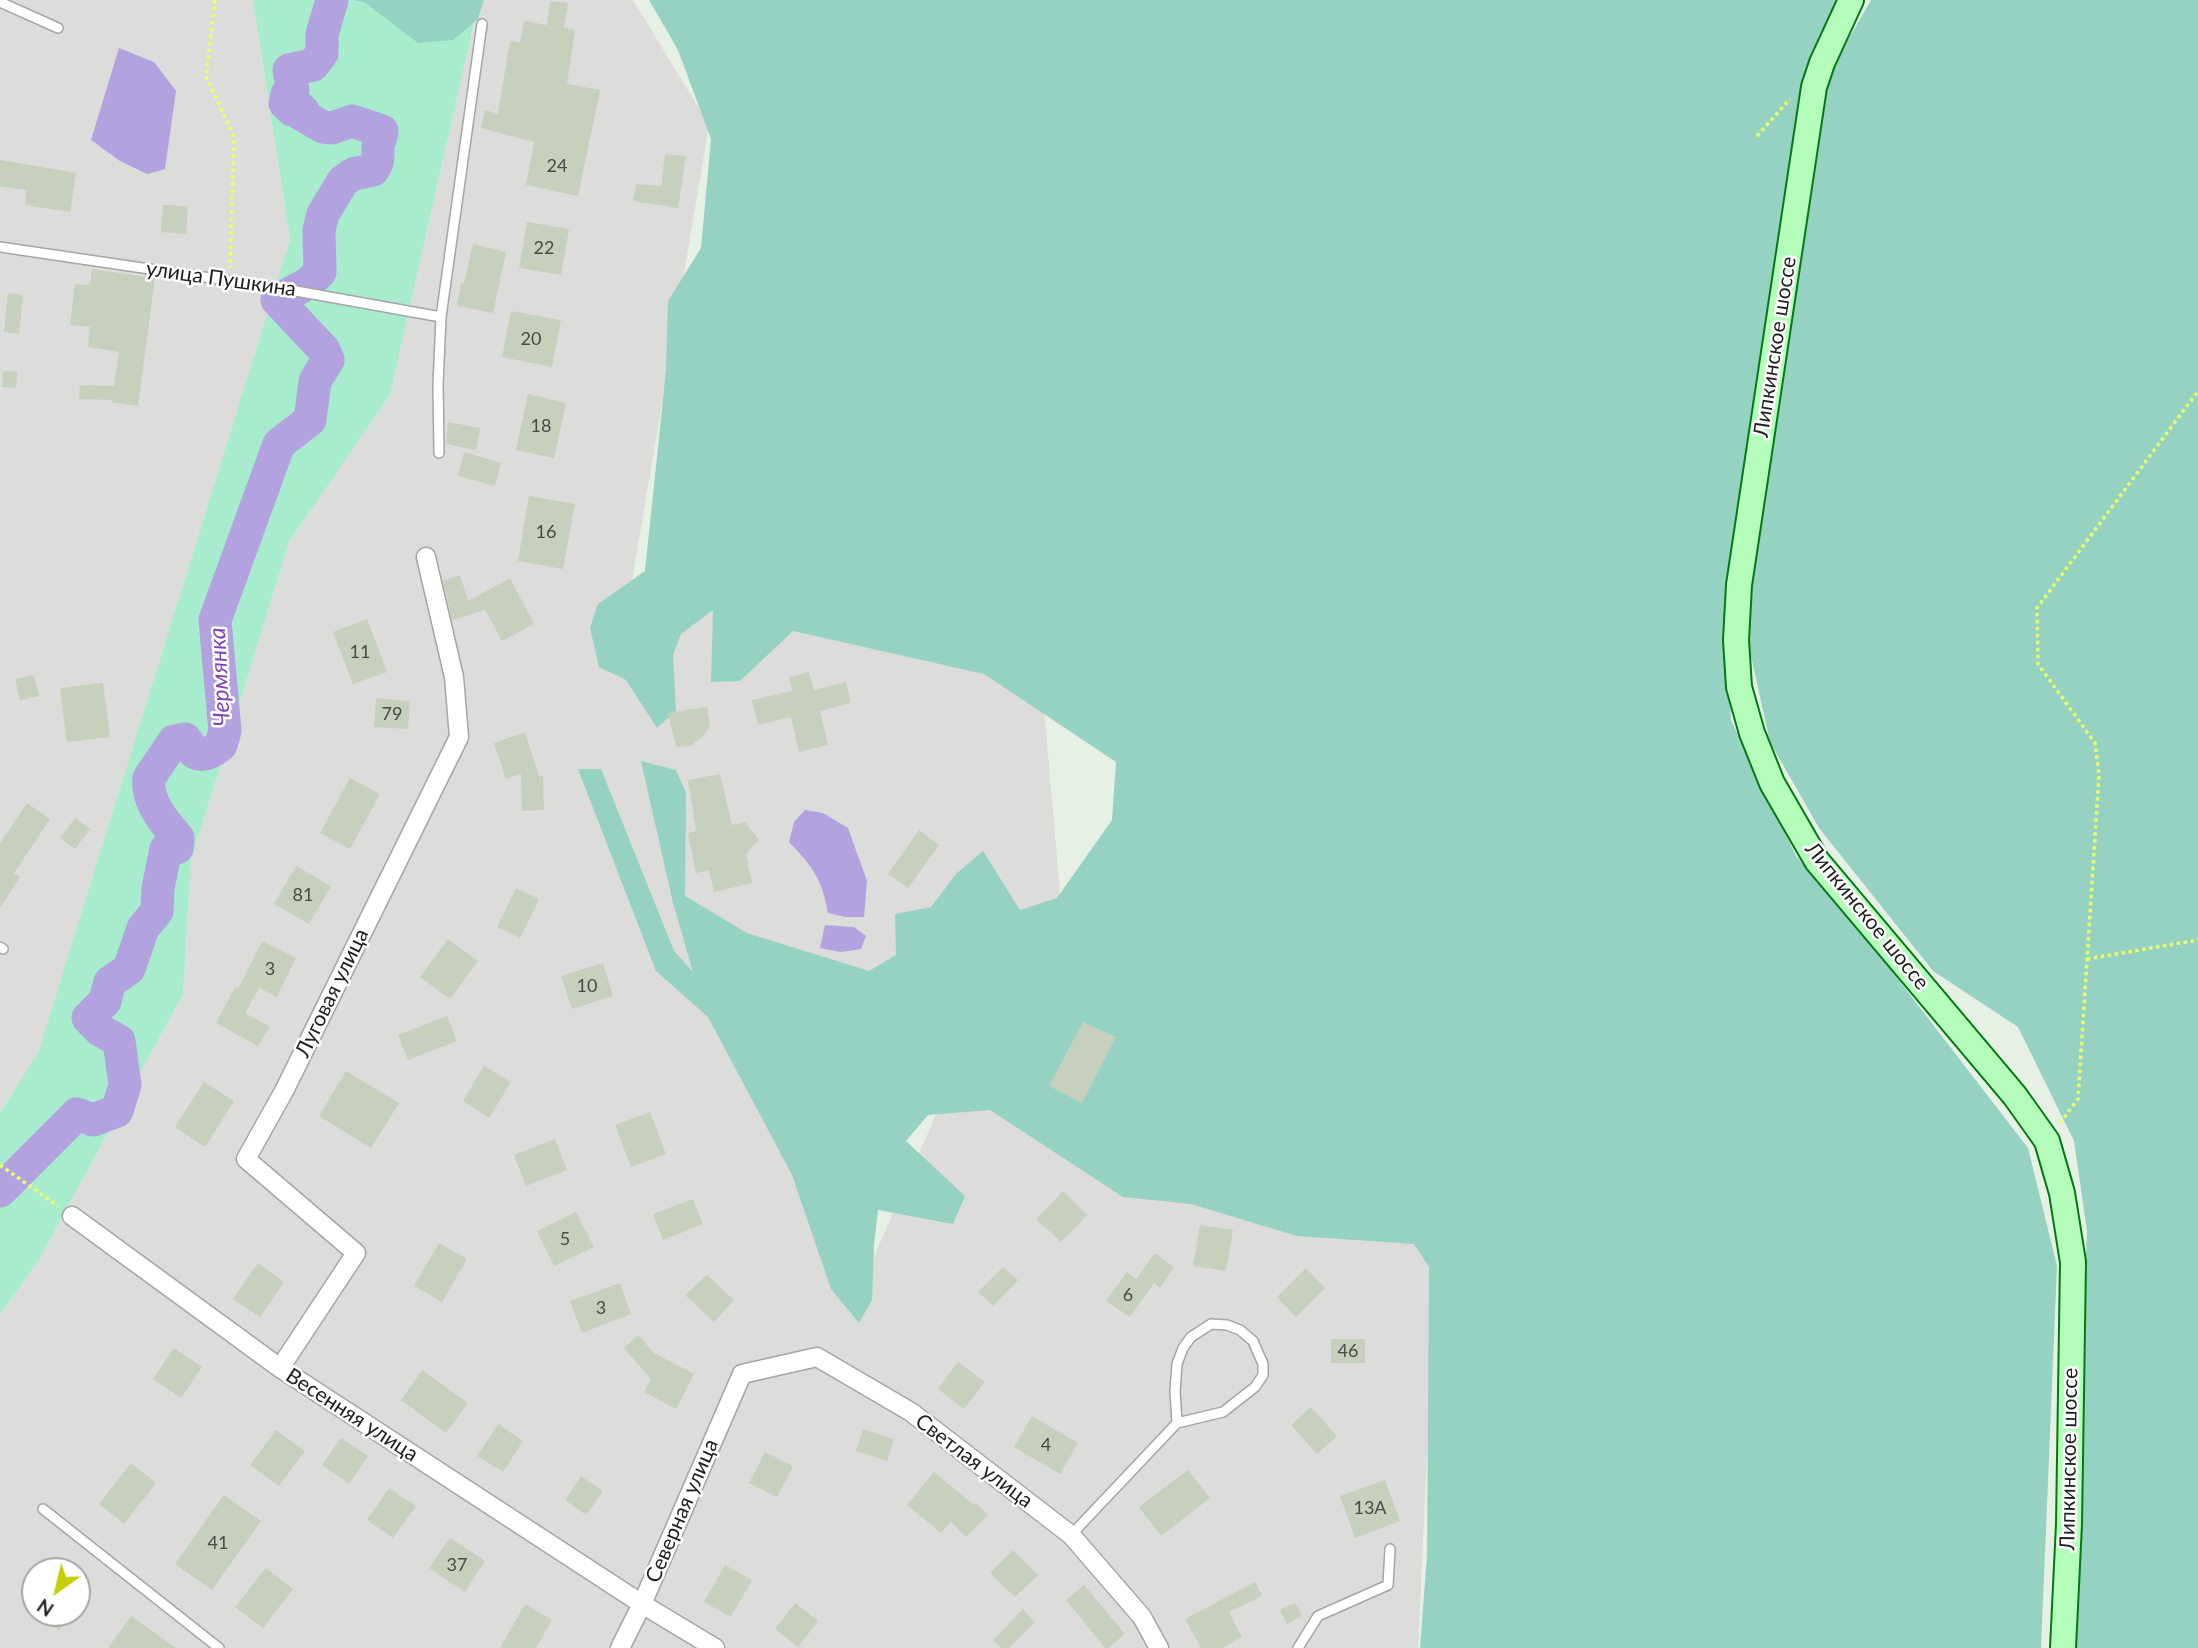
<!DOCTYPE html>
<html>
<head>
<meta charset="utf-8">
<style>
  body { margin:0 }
  #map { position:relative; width:2198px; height:1648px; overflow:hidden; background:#e7f0e4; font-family:Lato,sans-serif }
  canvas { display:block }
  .north { position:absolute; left:21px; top:1557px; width:70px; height:70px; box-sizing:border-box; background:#fff; border:2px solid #a5a5a5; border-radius:50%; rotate:214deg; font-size:19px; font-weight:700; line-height:28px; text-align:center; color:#1e1e1e }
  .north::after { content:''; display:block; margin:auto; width:24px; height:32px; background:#c6cd00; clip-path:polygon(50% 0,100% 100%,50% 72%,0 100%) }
</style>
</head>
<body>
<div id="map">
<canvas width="2198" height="1648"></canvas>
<div class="north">N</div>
</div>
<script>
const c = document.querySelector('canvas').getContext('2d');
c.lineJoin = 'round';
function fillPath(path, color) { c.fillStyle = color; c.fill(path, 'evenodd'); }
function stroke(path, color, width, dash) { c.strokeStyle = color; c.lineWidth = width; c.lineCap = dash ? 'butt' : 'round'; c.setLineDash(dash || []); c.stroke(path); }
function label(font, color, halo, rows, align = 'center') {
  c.font = font + ' Lato,sans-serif'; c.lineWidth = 5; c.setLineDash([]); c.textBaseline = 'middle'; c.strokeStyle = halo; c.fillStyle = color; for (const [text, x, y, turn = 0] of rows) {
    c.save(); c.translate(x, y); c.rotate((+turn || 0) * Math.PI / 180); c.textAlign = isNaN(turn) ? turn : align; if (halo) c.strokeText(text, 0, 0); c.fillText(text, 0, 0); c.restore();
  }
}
fillPath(new Path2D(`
  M0,0H253L290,240L38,1054L0,1113Z
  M479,0H633L709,125L629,599L1039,649L1062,916L749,1027L853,1305L951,1080L1438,1219L1418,1648H0V1315L40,1258L183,994L191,861L289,542L390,395ZM35,1571H77V1613H35Z`), '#dcdcdb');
fillPath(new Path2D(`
  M253,0H479L390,395L289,542L191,861L183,994L40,1258L0,1315V1113L38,1053L290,240Z`), '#a7edcd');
fillPath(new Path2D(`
  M353,0H484L478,19L453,40L418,43L364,2Z
  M649,0H1840L1804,76L1773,272L1725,592L1731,720L1796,856L1887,965L2028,1148L2057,1266L2041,1648H1420L1427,1555L1429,1267L1414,1244L1297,1236L1191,1204L1123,1197L990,1110L928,1115L906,1141L965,1196L953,1224L878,1210L874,1245L872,1300L859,1323L831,1289L792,1175L708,1017L656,971L578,769H601L674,951L693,972L673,903L641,761L676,770L686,793L685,896L747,933L869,971L896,955L895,914L931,907L956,874L983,851L1020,910L1057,898L1112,820L1116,762L984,674L793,631L740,681L711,682L713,610L681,634L673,655L676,711L657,728L626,680L599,667L590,628L598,604L645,571L666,370L668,301L701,248L711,139L678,50Z
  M1871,0H2198V1648H2070L2087,1231L2074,1141L2018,1027L1933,971L1819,828L1770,742L1747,638L1754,554L1829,73Z`), '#96d2c2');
fillPath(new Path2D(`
  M119,48L154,62L176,91L165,169L147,174L120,161L91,140Z
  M805,810L823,813L848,828L867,881L864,917H845L828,913C822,879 813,867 789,842L794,822Z
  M825,925L854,927L866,936L861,949L841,952L820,948Z`), '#b2a2e0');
stroke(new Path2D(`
  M0,1191L77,1114L93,1120L117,1111L125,1085L119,1041L100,1030L88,1018L105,1001L110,982L129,969L143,928L157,911L158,888L166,849L177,848L178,838C164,822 146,801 149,778L174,741L185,739C188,742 190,746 192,750C200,760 214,751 221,745L225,731L215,620L279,444L310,420L315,381L328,360L324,350L277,300L309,283L320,272L319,230L323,214L343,181L353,174L373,170C379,161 378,157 378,147C378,142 382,137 382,131L352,121L332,128L323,127L302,115L303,111L300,108L292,110L285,103L287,94L293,90L289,70L313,65L322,53V34L332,0`), '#b2a2e0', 33);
fillPath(new Path2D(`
  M550,1L568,3L564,28L575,30L567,84L600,90L578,196L526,185L534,142L481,128L485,110L498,114L510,41L520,43L524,21L547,25Z
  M665,154L686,156L678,208L633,201L636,184L661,186Z
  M0,160L76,173L70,212L25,205L27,190L0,186Z
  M163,205L188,206L186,234L161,232Z
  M527,222L569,229L561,275L519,268Z
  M473,244L506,252L493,313L457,306L461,283H464Z
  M92,269L155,278L138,406L112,402V400L79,399L80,385L114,386L119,352L88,347L90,327L70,325L75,284L90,285Z
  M8,293L23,295L19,334L4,332Z
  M511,311L561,320L552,367L502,357Z
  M3,371L17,372L16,388L2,387Z
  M528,394L566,403L554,458L516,450Z
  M448,422L480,428L476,450L446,444Z
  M464,452L501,463L495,486L458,476Z
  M529,496L575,504L563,569L518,561Z
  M460,575L468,601L510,578L534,624L502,641L485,610L452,620L443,581Z
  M367,619L387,672L353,684L333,632Z
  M809,672L814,690L846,682L851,703L820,711L828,745L799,752L791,717L758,725L752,700L792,691L789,677Z
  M34,675L39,696L20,700L15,679Z
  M103,683L110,737L67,742L60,688Z
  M376,698L410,701L408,729L374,727Z
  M707,707L710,725L704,735L691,746L676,747L668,713Z
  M525,732L539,776H543L544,810L522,811L521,774L506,779L494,743Z
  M720,774L732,825L745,822L759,840L746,854L752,883L714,892L709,870L696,873L688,833L696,831L688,780Z
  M350,778L380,794L350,849L320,833Z
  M27,803L50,819L14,873L20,877L0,908V843Z
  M75,818L90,829L75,849L60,838Z
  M919,830L939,845L908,888L888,874Z
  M296,866L331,886L309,924L274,904Z
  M516,888L539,899L520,938L497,927Z
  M448,939L478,961L450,999L420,977Z
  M262,941L296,958L277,997L259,988L245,1013L270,1027L258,1046L216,1023L235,987L238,989Z
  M603,963L613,996L572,1009L561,976Z
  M447,1016L457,1041L408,1060L398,1035Z
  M1083,1022L1116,1037L1082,1103L1049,1086Z
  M484,1066L511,1082L489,1118L463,1101Z
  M346,1071L399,1103L371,1148L319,1116Z
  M204,1082L234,1101L205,1147L175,1127Z
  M650,1112L666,1154L631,1167L615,1125Z
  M555,1139L567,1170L526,1186L514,1155Z
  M1063,1191L1087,1215L1061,1242L1036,1219Z
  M693,1199L703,1224L663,1240L653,1214Z
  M576,1212L594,1247L554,1266L537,1231Z
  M1200,1225L1233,1230L1226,1271L1193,1266Z
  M439,1243L467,1259L442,1302L414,1286Z
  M1155,1253L1174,1267L1160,1288L1154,1283L1130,1317L1106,1301L1127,1272L1136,1279Z
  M258,1263L284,1282L260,1317L233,1299Z
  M1003,1267L1018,1280L993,1306L978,1292Z
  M1306,1268L1325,1288L1296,1317L1277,1297Z
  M707,1275L734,1300L714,1322L685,1295Z
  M620,1283L631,1314L582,1333L570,1301Z
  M638,1335L654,1353L694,1374L676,1409L644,1392L651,1379L624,1348Z
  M1331,1339H1365V1363H1331Z
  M174,1348L202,1367L181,1398L153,1379Z
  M958,1362L985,1382L964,1409L938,1389Z
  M422,1370L468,1403L446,1433L401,1400Z
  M1311,1407L1337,1436L1317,1454L1291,1425Z
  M1032,1416L1078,1443L1060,1474L1014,1447Z
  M498,1424L523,1441L503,1472L477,1456Z
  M863,1429L894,1439L887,1461L856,1451Z
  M276,1430L305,1451L279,1486L250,1465Z
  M341,1438L368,1456L349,1484L322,1465Z
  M765,1452L793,1466L777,1497L749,1483Z
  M131,1463L156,1483L124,1524L99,1504Z
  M1188,1470L1210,1498L1161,1536L1139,1507Z
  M934,1472L974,1505L976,1503L988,1515L966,1537L951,1522L941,1533L907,1505Z
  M581,1476L603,1491L586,1515L565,1500Z
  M1385,1480L1400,1521L1355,1538L1340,1496Z
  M389,1488L416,1506L393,1538L367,1520Z
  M224,1495L261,1521L212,1590L175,1564Z
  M450,1538L485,1561L465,1592L429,1568Z
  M1013,1550L1038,1575L1015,1597L990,1573Z
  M725,1565L752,1580L731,1617L704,1602Z
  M266,1568L293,1589L263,1628L235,1607Z
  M1255,1582L1262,1596L1229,1612L1242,1637L1222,1648H1201L1185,1619Z
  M1084,1585L1125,1634L1108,1648H1105L1066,1600Z
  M795,1603L818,1621L798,1647L775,1629Z
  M1295,1603L1302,1616L1287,1624L1280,1610Z
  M525,1604L552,1620L536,1648H500Z
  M1023,1609L1035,1622L1009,1648H1001L993,1640Z
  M33,1613H71L59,1630Z
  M131,1616L176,1648H108Z`), '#c7d0bd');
const lane = new Path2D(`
  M0,2L58,28
  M0,247L285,289L441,317
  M439,453L438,385L441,317L482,24
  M0,947L3,949
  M43,1509L219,1648
  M1071,1535L1177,1423L1223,1412L1255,1387L1263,1375V1364L1253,1341L1240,1330L1227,1325L1211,1324L1191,1337L1183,1348L1177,1364L1175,1391L1177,1423
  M1298,1648L1318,1616L1388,1585L1390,1549`);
const street = new Path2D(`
  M72,1216L280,1368L642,1604L715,1648
  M280,1368L356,1253L246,1159L284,1091L459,737L454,677L426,557
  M620,1648L642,1604L742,1374L817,1357L911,1412L1071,1535L1142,1617L1159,1648`);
const secondary = new Path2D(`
  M1851,0L1822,63L1814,87L1739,585L1736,640L1739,687L1752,733L1772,783L1817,861L2015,1096L2047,1141L2062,1193L2073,1262L2069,1524L2063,1648`);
stroke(lane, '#a5a5a5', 12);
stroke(street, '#a5a5a5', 21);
stroke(secondary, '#007b12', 28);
stroke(new Path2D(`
  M215,0L206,76L234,137L230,268
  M1757,136L1790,99
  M2087,959L2198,940
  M2060,1123L2078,1099L2099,775L2095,743L2038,664L2037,608L2198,391
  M0,1165L58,1206`), '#eaff66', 3.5, [3.5, 3.5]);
stroke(lane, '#fff', 9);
stroke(street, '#fff', 18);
stroke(secondary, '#b5fdbb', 24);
label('18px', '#484a46', null, [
  ["24",557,166],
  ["22",544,248],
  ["20",531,339],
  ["18",541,426],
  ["16",546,532],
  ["11",360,652],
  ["79",392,714],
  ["81",303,895],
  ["3",270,969],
  ["10",587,986],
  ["5",565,1239],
  ["6",1128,1295],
  ["3",601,1308],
  ["46",1348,1351],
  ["4",1046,1445],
  ["13А",1370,1508],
  ["41",218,1543],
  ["37",457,1565]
]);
label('21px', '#1e1e1e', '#fff', [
  ["улица Пушкина",221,279,8],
  ["Липкинское шоссе",1775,347,-81],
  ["Липкинское шоссе",1867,916,51],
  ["Луговая улица",332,993,-64],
  ["Весенняя улица",352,1415,33],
  ["Липкинское шоссе",2069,1459,-89],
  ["Светлая улица",974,1461,37],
  ["Северная улица",682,1511,-67]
]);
label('italic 23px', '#8045b4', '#fff', [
  ["Чермянка",220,677,-93]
]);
</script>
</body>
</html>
